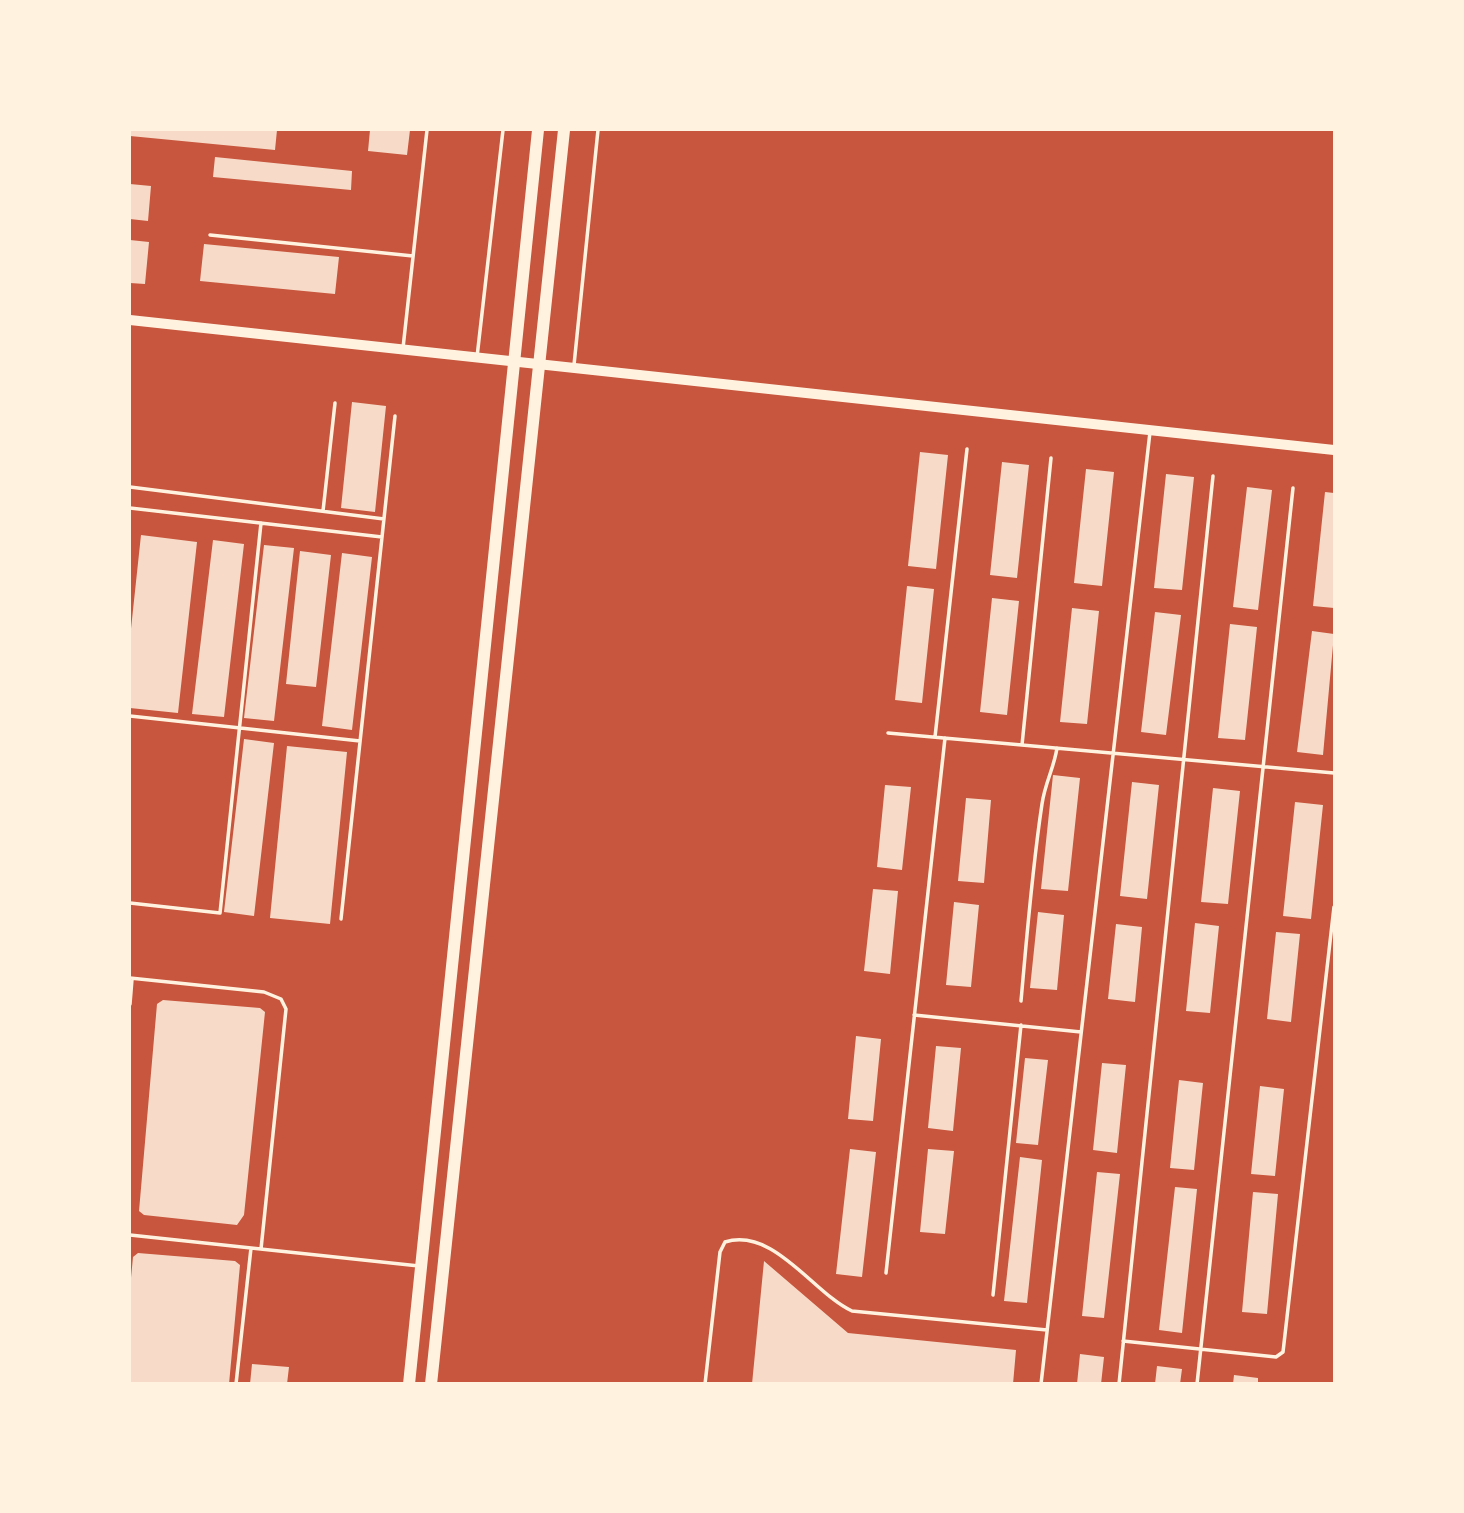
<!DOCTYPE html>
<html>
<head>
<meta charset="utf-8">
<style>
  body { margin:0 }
  #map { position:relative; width:1464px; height:1513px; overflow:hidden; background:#c8553d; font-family:Inter,sans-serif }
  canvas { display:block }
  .frame { position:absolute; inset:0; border:131px solid #fff3e0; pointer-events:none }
</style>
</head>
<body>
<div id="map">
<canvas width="1464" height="1513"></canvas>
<div class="frame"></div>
</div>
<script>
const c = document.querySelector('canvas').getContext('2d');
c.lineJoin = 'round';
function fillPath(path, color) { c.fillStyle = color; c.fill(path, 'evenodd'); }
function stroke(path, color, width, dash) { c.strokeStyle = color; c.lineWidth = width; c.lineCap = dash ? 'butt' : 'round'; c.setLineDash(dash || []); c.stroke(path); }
fillPath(new Path2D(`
  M130,130H277L275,150L130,136Z
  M370,130H410L407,155L368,151Z
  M215,157L352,171L351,190L213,177Z
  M130,184L151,186L148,221L130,219Z
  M130,240L149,242L145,284L130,283Z
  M204,244L339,257L335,294L200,281Z
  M352,402L386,406L375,512L341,508Z
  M920,452L948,455L936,569L908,566Z
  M1002,462L1029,465L1017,578L990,575Z
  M1086,469L1114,472L1102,586L1074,583Z
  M1166,474L1194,477L1182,590L1154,588Z
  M1247,487L1272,490L1258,610L1233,607Z
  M1325,492L1334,493V608L1313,606Z
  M141,535L197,542L178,713L130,708V638Z
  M213,540L244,544L224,717L192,714Z
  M264,545L294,548L274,721L244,718Z
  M300,551L331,555L316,687L286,684Z
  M342,553L372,557L352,730L322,726Z
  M907,586L934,589L922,703L895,700Z
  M992,598L1019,601L1007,715L980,712Z
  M1072,608L1099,611L1087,724L1060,722Z
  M1155,612L1181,615L1166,735L1141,732Z
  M1230,624L1257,627L1245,740L1218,738Z
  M1312,631L1334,634L1323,755L1297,752Z
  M244,739L274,743L254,916L224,912Z
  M287,746L347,752L330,924L270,918Z
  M1053,775L1080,778L1068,891L1041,889Z
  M1132,782L1159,785L1147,899L1120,896Z
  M885,785L911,787L902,870L877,867Z
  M1213,788L1240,791L1228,904L1201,902Z
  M966,798L991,800L984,883L958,881Z
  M1295,802L1323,805L1311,919L1283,916Z
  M873,889L898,891L890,974L864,971Z
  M954,902L979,905L971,987L946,985Z
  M1038,912L1064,915L1057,990L1030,988Z
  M1195,923L1219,926L1210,1013L1186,1011Z
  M1116,924L1142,927L1135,1002L1108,999Z
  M1276,932L1300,934L1291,1022L1267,1019Z
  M163,1000L260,1008L265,1012L244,1215L237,1225L144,1215L139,1211L157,1004Z
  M856,1036L881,1039L873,1121L848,1119Z
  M936,1046L961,1048L953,1131L928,1128Z
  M1025,1058L1048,1060L1038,1145L1016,1143Z
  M1102,1063L1126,1065L1117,1153L1093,1150Z
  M1179,1080L1203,1083L1194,1170L1170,1168Z
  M1260,1086L1284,1089L1275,1176L1251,1174Z
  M850,1149L876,1152L862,1277L836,1274Z
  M928,1149L954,1151L945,1234L920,1232Z
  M1020,1157L1042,1160L1027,1303L1004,1301Z
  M1097,1172L1120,1174L1104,1318L1082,1316Z
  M1175,1187L1197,1189L1182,1333L1159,1330Z
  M1253,1192L1278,1194L1267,1314L1242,1312Z
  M138,1253L235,1261L240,1265L229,1384H130V1288L133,1257Z
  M764,1261L848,1333L1016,1350L1013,1384H752Z
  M1080,1354L1104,1357L1101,1384H1077Z
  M252,1364L289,1367L287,1384H250Z
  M1157,1366L1182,1369L1180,1384H1155Z
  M1234,1375L1258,1378V1384H1233Z`), '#f7dbc8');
stroke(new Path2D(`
  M210,235L413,256
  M403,348L427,130
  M477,357L503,130
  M574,365L598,130
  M130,487L384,519
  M130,508L382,537
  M323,511L335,403
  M130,716L360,741
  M888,733L1334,773
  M935,737L967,449
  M1022,745L1051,458
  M130,903L220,913L261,523
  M341,919L395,416
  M130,978L264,992L281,999L286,1009L261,1249
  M1021,1001C1027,935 1032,870 1042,804C1045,783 1054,768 1057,748
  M130,1004L132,979
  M914,1015L1081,1032
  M130,1235L419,1266
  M886,1273L945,738
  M993,1295L1021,1025
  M1123,1341L1276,1357L1283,1352L1334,907
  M236,1384L251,1248
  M705,1384L720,1252L725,1242C774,1227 813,1293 852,1311L1047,1330
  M1041,1384L1150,432
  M1119,1384L1213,476
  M1197,1384L1293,488`), '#fff3e0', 3.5);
stroke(new Path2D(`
  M130,320L1334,450`), '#fff3e0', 10);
stroke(new Path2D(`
  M409,1384L538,130
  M431,1384L564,130`), '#fff3e0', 12);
</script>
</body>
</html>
